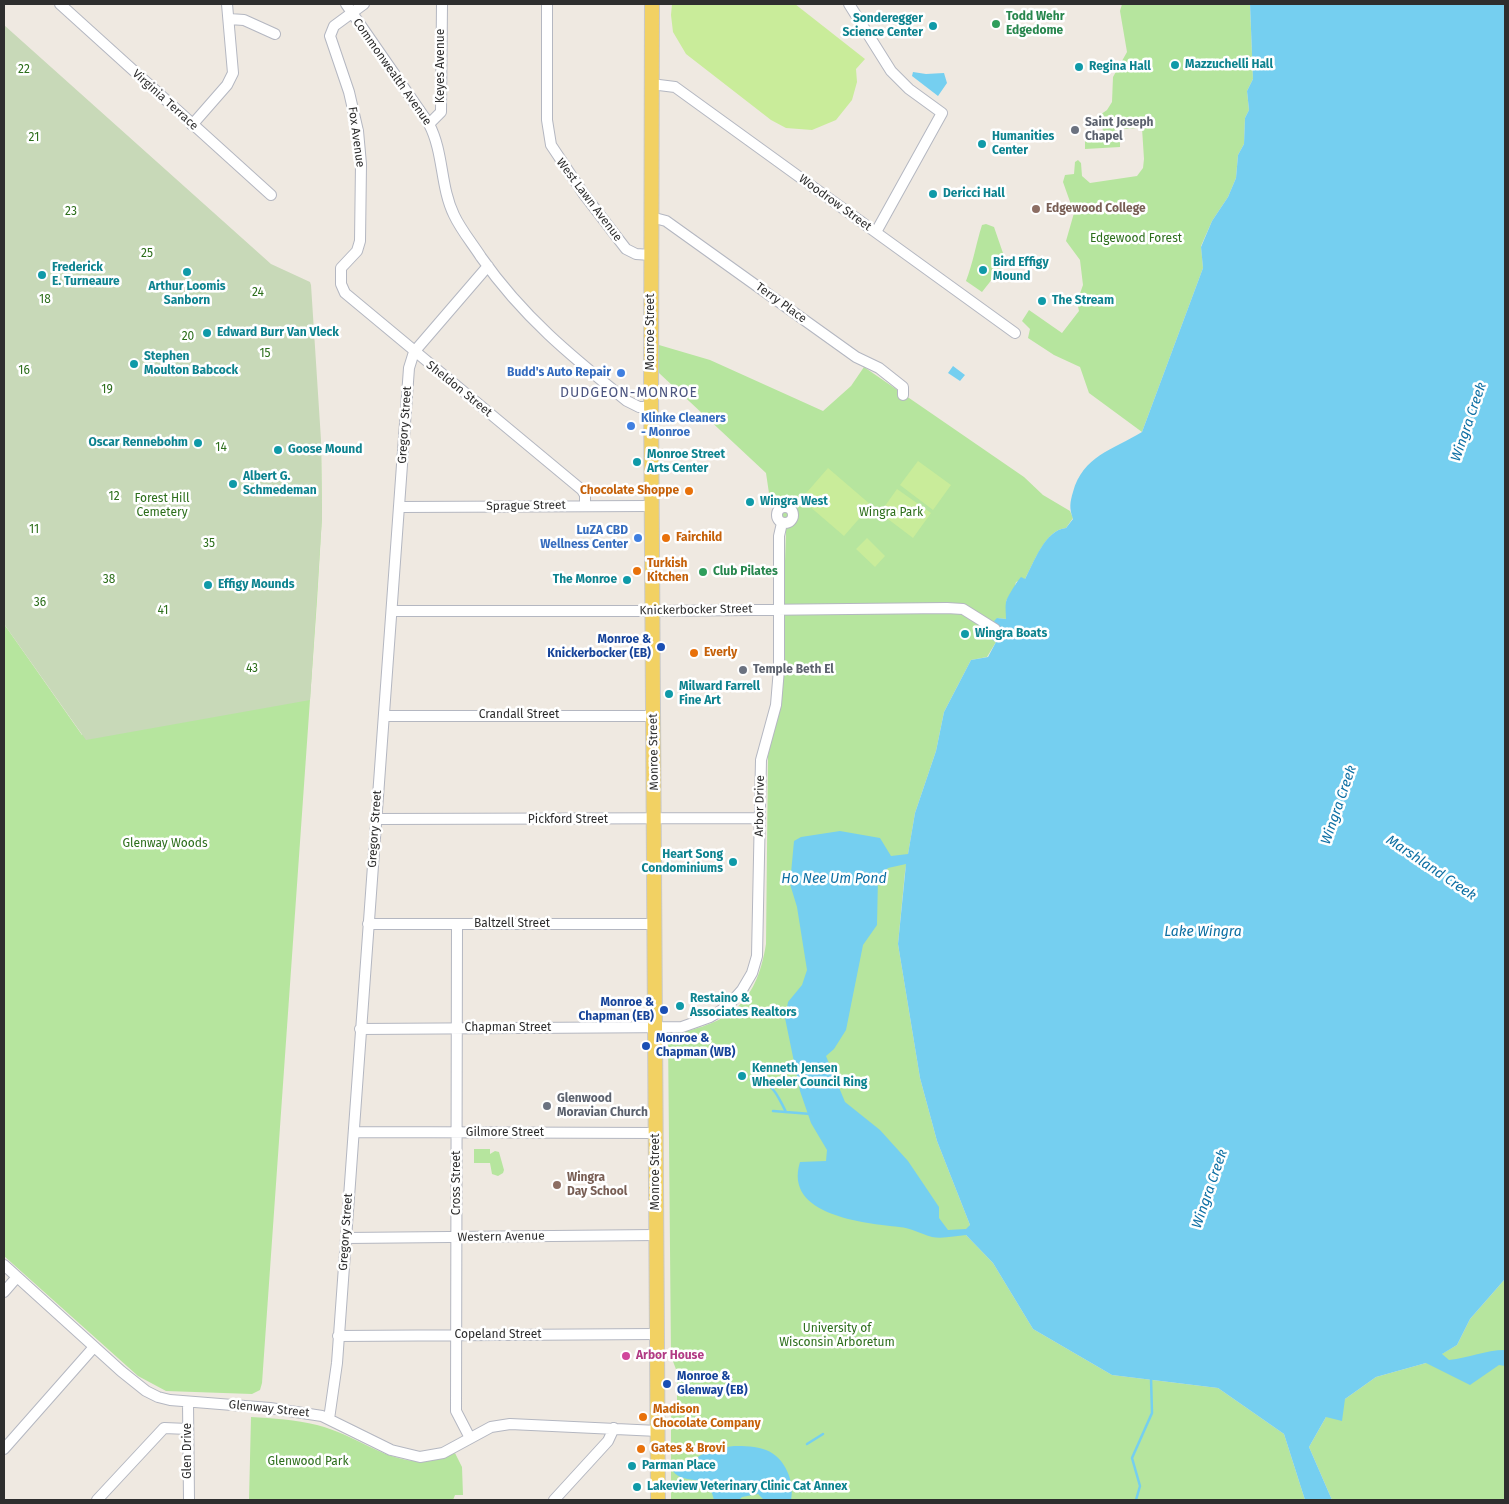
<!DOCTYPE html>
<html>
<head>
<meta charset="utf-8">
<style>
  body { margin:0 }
  #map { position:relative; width:1509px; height:1504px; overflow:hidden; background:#efe9e1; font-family:"Fira Sans",sans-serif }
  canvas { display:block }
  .frame { position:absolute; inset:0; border:5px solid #2e2e2e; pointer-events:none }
</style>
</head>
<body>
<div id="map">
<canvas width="1509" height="1504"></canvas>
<div class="frame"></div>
</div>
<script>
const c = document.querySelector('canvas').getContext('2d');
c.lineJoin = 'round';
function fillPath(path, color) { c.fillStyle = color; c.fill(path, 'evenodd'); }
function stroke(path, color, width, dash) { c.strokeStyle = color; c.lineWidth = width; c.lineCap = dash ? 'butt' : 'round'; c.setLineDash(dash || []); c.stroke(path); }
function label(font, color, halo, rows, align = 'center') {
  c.font = font + ' "Fira Sans",sans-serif'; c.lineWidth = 5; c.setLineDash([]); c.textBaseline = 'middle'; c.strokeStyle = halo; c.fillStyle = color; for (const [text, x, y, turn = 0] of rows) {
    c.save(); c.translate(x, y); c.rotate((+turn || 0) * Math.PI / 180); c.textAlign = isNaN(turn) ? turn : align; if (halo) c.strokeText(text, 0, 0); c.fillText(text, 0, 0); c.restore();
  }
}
fillPath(new Path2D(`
  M1122,4H1250L1253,79L1247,91L1249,110L1245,118L1244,144L1238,155L1236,178L1228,197L1212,221L1201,246L1203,268L1142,432L1089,393L1080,367L1054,355L1028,338L1030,329L1022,321L1029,310L1062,333L1079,311L1077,302L1083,285L1080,260L1066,241L1074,213L1063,182L1065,175L1074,174L1075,162L1078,160L1081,163L1082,176L1090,183L1137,176L1143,168L1144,159L1142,128L1120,129V147L1085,149V139L1094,138L1103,133L1102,123L1097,117L1107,110L1112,102L1113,77L1127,52L1120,11Z
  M986,224L994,227L1004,256V264L982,292L966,281C973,263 976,244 982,225Z
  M659,345L710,360L823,411L851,386L864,367L1024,477L1043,495L1070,511L1073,518L1066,528C1045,530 1034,563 1025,579L1016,582L1014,590L1006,601V619L997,618V625L991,638L996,642L987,657L971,660L944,712L936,751L915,813L905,872L898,944L920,1078L937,1141L970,1225L966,1235L993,1263L1033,1329L1112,1375L1218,1388L1284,1434L1305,1500H671V1416L677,1400V1372L671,1356L668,1035C728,1024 756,1006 766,944L768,755L780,707L786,532L770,500L766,473L659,373Z
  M321,440L322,517L317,600L262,1383L260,1390L252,1394L166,1391L138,1376L4,1256V624L82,735Z
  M474,1149H490V1154L495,1151L499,1152L504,1170L503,1173L498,1176L492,1174L490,1163H474Z
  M1505,1279V1500H1332L1309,1447L1326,1417L1345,1399L1376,1377L1426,1363L1457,1345L1470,1319Z
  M251,1417C273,1418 296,1420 317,1425C368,1438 399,1478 455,1453L462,1467L463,1495H455L453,1500H249Z`), '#b6e59e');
fillPath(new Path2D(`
  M4,25L271,264L310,282L311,285L321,440L322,517L310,700L86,740L4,624Z`), '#c8d9b8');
fillPath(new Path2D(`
  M672,4H795L865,59L856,69L857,82L852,100L836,120L812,130L786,128L771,120L686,54L673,32L671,15Z
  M918,461L951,485L933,510L900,485Z
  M828,468L871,505L844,536L801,499Z
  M897,489L931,513L913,538L880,513Z
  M867,538L885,556L875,567L856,549Z`), '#c9ec9a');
fillPath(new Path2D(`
  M1250,4H1505V1279L1470,1319L1457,1345L1442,1354L1449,1360C1469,1358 1485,1350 1505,1350V1366L1499,1365L1470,1385L1426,1363L1376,1377L1345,1399L1342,1421L1326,1417L1309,1447L1332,1500H1305L1284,1434L1218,1388L1112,1375L1033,1329L993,1263L966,1235C956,1236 942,1239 932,1237C921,1234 911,1228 899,1227C865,1223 783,1216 800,1162L826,1161L827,1150L811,1123L800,1091L785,1018L788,1002L802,985L807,970L797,907L790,884L794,841L801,837L840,831L880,838L891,856L908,854L915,813L936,751L944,712L971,660L988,657L996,642L991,639L997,625L994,621L997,618L1006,619C1006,614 1005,607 1006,602C1007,597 1018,580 1021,577L1025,579C1034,562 1045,530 1066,528L1073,519C1069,508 1070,502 1073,492C1083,456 1112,450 1142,432L1203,268L1201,247L1212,221L1228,197L1236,178L1238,155L1244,144L1245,118L1249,110L1247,91L1253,79ZM906,864L898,944L920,1078L937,1141L970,1225L966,1229L948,1230L939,1218V1207L908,1161L880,1130L845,1102L826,1056L834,1049L846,1030L863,945L877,925L878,878L888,868Z
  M913,72L926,74L944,73L947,83L938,96L912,76Z
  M953,366L965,375L960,381L948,373Z
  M734,1446C744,1446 756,1446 766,1450C785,1457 795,1482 791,1500H764L758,1494L742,1497L739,1500H714C708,1470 684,1487 673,1471V1466L680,1461H691L711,1449Z`), '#75cff0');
stroke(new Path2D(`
  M751,1080C774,1082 776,1093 786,1112
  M773,1111L811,1114
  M807,1444L823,1434
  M1136,1500L1140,1486L1132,1458L1152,1413L1151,1378`), '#75cff0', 2.5);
const minor = new Path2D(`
  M60,4L271,195
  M346,4L429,124C444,153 440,186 454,215C461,230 472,243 481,257C523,317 571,356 627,401L639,407H652
  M364,4L334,26L330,36L349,92L358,131L361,164L360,241L357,251L341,268V284L345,293L582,490L585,495V505
  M547,4V120L551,145L583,193L626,249L636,254L651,255
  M849,4L891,71L909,89L942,113L876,232
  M229,19L244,20L275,34
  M651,84L675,87L1015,333
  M429,124L441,112L442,4
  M192,125L227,85L233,73L227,4
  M651,217L666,221L856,357L879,368L903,387V395
  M777 515a8 8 0 1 1 16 0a8 8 0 1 1-16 0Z
  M400,507L652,506
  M392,611H654L947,608L963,609L995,629
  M384,716H654
  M376,819L760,818
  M368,924H655
  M457,924L456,1411L470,1438
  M360,1029L682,1027L710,1017L727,1007L742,990L752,973L757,956L761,760L776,705L779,669V536L782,523
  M354,1132L656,1133
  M346,1238L656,1235
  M4,1265L121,1371L146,1391L158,1397L170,1400L270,1408L322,1416L391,1450L420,1457L443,1453L491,1427L510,1424L658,1431
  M4,1292L17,1277
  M338,1336L658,1334
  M188,1402L189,1500
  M329,1419L337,1363L409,368L414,352L488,266
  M4,1449L94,1347
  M97,1500L164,1428L188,1429
  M554,1500L608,1441L614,1428`);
const major = new Path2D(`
  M652,4L651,393L658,1500`);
stroke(minor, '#b4b7c1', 12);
stroke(major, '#c9c9c9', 16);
stroke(minor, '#fff', 10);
stroke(major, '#f2d163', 14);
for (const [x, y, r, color] of [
  [996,24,5,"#2e9e5b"],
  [933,26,5,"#0f9aa8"],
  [1175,65,5,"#0f9aa8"],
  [1079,67,5,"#0f9aa8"],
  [1075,130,5,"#6b7280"],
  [982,144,5,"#0f9aa8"],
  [933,194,5,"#0f9aa8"],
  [1036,209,5,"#8d6e63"],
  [983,270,5,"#0f9aa8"],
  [187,272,5,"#0f9aa8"],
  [42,275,5,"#0f9aa8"],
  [1042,301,5,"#0f9aa8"],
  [207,333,5,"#0f9aa8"],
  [134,364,5,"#0f9aa8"],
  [621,373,5,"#3f7fe0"],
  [631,426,5,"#3f7fe0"],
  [198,443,5,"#0f9aa8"],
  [278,450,5,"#0f9aa8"],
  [637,462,5,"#0f9aa8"],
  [233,484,5,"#0f9aa8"],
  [689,491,5,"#e8710a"],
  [750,502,5,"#0f9aa8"],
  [638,538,5,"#3f7fe0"],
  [666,538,5,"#e8710a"],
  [637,571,5,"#e8710a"],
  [703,572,5,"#2e9e5b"],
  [627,580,5,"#0f9aa8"],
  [208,585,5,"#0f9aa8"],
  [965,634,5,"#0f9aa8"],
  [661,647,5,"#1a4fb4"],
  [694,653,5,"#e8710a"],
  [743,670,5,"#6b7280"],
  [669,694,5,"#0f9aa8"],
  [733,862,5,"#0f9aa8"],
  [680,1006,5,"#0f9aa8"],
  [664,1010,5,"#1a4fb4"],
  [646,1046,5,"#1a4fb4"],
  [742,1076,5,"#0f9aa8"],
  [547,1106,5,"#6b7280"],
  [557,1185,5,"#8d6e63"],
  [626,1356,5,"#d1479c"],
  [667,1384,5,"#1a4fb4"],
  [643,1417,5,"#e8710a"],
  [641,1449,5,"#e8710a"],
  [632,1466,5,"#0f9aa8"],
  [637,1487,5,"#0f9aa8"]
]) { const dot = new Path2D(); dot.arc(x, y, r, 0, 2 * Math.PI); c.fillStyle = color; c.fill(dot); stroke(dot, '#fff', 2); }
label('bold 12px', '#27864d', '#fff', [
  ["Todd Wehr",1006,17],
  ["Edgedome",1006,31],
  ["Club Pilates",713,572]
], 'left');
label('bold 12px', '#0d838f', '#fff', [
  ["Sonderegger",923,19,"right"],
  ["Science Center",923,33,"right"],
  ["Mazzuchelli Hall",1185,65],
  ["Regina Hall",1089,67],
  ["Humanities",992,137],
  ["Center",992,151],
  ["Dericci Hall",943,194],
  ["Bird Effigy",993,263],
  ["Mound",993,277],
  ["Frederick",52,268],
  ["E. Turneaure",52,282],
  ["Arthur Loomis",187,287,"center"],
  ["Sanborn",187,301,"center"],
  ["The Stream",1052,301],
  ["Edward Burr Van Vleck",217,333],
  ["Stephen",144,357],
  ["Moulton Babcock",144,371],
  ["Oscar Rennebohm",188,443,"right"],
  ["Goose Mound",288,450],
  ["Monroe Street",647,455],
  ["Arts Center",647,469],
  ["Albert G.",243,477],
  ["Schmedeman",243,491],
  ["Wingra West",760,502],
  ["The Monroe",617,580,"right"],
  ["Effigy Mounds",218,585],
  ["Wingra Boats",975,634],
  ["Milward Farrell",679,687],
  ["Fine Art",679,701],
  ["Heart Song",723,855,"right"],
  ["Condominiums",723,869,"right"],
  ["Restaino &",690,999],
  ["Associates Realtors",690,1013],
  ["Kenneth Jensen",752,1069],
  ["Wheeler Council Ring",752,1083],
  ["Parman Place",642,1466],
  ["Lakeview Veterinary Clinic Cat Annex",647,1487]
], 'left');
label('12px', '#2e2e2e', '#fff', [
  ["Keyes Avenue",441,66,-90],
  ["Commonwealth Avenue",392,72,55],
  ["Virginia Terrace",165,100,42],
  ["Fox Avenue",356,137,82],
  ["West Lawn Avenue",589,200,53],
  ["Woodrow Street",835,203,36],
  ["Terry Place",781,303,36],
  ["Monroe Street",651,332,-90],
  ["Sheldon Street",459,389,39],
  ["Gregory Street",405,425,-86],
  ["Sprague Street",526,506,-1],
  ["Knickerbocker Street",696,610,-1],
  ["Crandall Street",519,715],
  ["Monroe Street",654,752,-91],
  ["Arbor Drive",760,806,-89],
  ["Pickford Street",568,820],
  ["Gregory Street",375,829,-86],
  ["Baltzell Street",512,924],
  ["Chapman Street",508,1028],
  ["Gilmore Street",505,1133],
  ["Monroe Street",656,1172,-90],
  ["Cross Street",457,1183,-90],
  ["Gregory Street",346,1232,-86],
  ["Western Avenue",501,1237,-1],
  ["Copeland Street",498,1335],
  ["Glenway Street",269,1409,6],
  ["Glen Drive",188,1451,-90]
]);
label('12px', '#2c6e1b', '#fff', [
  ["22",24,70],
  ["21",34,138],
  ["23",71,212],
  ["Edgewood Forest",1136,239],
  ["25",147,254],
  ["24",258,293],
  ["18",45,300],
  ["20",188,337],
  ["15",265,354],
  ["16",24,371],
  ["19",107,390],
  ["14",221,448],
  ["12",114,497],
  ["Forest Hill",162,499],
  ["Cemetery",162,513],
  ["Wingra Park",891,513],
  ["11",34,530],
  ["35",209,544],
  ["38",109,580],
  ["36",40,603],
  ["41",163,611],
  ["43",252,669],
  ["Glenway Woods",165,844],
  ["University of",837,1329],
  ["Wisconsin Arboretum",837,1343],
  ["Glenwood Park",308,1462]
]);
label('bold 12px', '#5b616d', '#fff', [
  ["Saint Joseph",1085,123],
  ["Chapel",1085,137],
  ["Temple Beth El",753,670],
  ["Glenwood",557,1099],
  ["Moravian Church",557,1113]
], 'left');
label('bold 12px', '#785e54', '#fff', [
  ["Edgewood College",1046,209],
  ["Wingra",567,1178],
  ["Day School",567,1192]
], 'left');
label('bold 12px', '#366cbe', '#fff', [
  ["Budd's Auto Repair",611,373],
  ["Klinke Cleaners",641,419,"left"],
  ["- Monroe",641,433,"left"],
  ["LuZA CBD",628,531],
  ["Wellness Center",628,545]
], 'right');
label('bold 12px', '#c56008', '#fff', [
  ["Chocolate Shoppe",679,491,"right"],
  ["Fairchild",676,538],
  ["Turkish",647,564],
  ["Kitchen",647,578],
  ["Everly",704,653],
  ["Madison",653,1410],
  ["Chocolate Company",653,1424],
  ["Gates & Brovi",651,1449]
], 'left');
label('bold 12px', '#164399', '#fff', [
  ["Monroe &",651,640],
  ["Knickerbocker (EB)",651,654],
  ["Monroe &",654,1003],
  ["Chapman (EB)",654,1017],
  ["Monroe &",656,1039,"left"],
  ["Chapman (WB)",656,1053,"left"],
  ["Monroe &",677,1377,"left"],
  ["Glenway (EB)",677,1391,"left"]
], 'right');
label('bold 12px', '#b23c85', '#fff', [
  ["Arbor House",636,1356]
], 'left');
c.letterSpacing = '1px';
label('14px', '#4d5680', '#fff', [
  ["DUDGEON-MONROE",629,393]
]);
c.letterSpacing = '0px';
label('italic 14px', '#0d6fa3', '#fff', [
  ["Wingra Creek",1469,422,-71],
  ["Wingra Creek",1339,805,-71],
  ["Marshland Creek",1431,868,34],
  ["Ho Nee Um Pond",834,879],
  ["Lake Wingra",1203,932],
  ["Wingra Creek",1210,1189,-71]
]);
</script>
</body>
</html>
